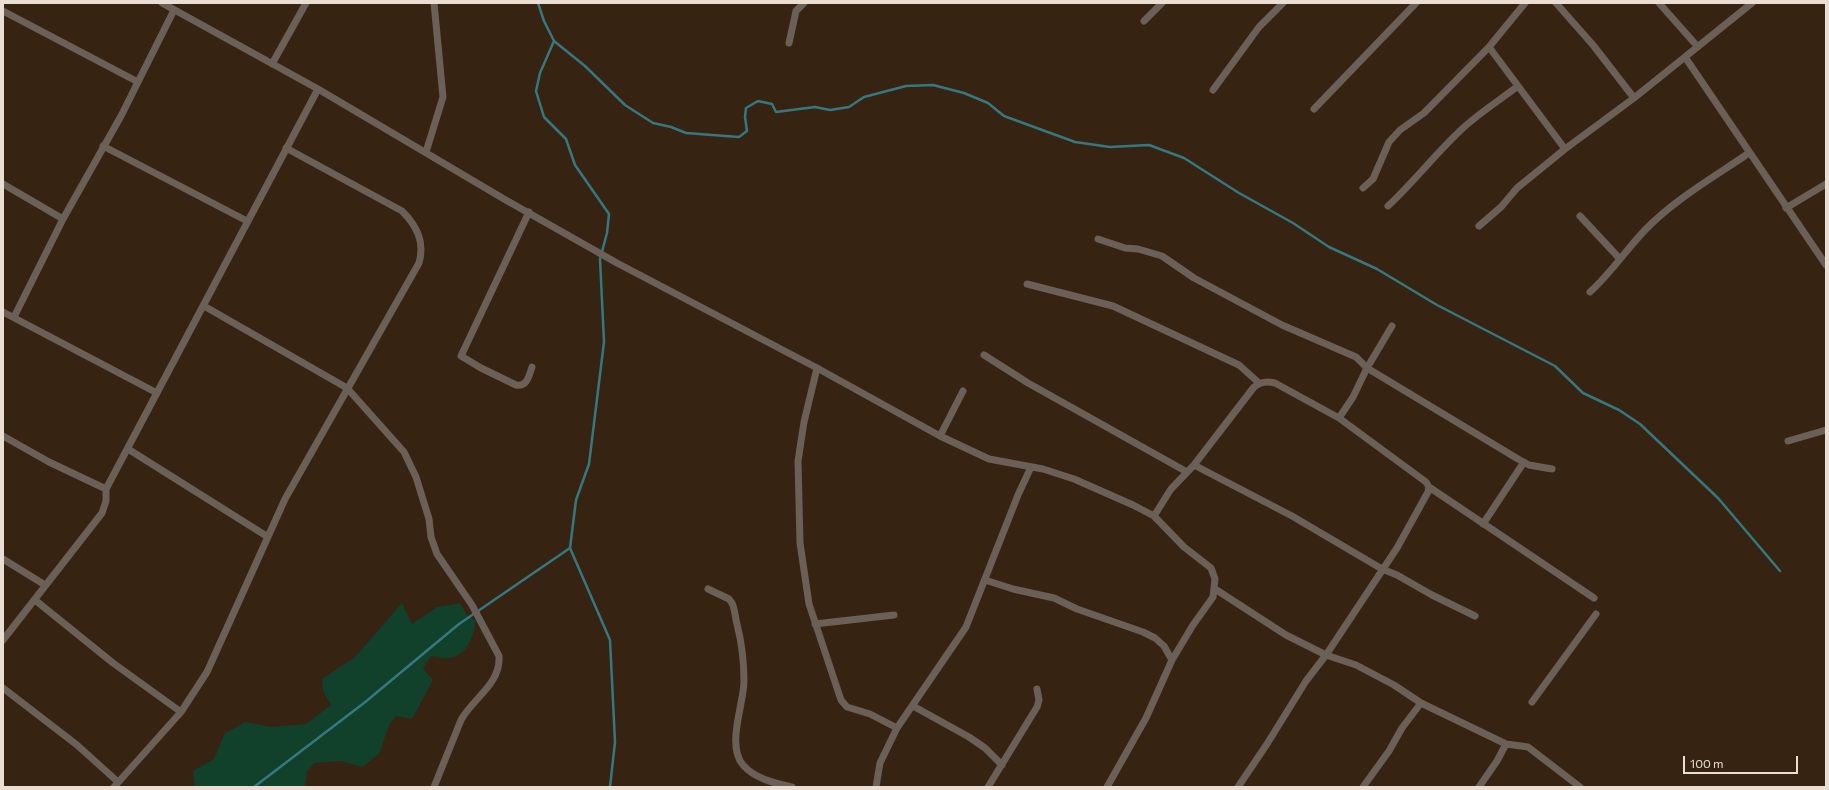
<!DOCTYPE html>
<html>
<head>
<meta charset="utf-8">
<style>
  body { margin:0 }
  #map { position:relative; width:1829px; height:790px; overflow:hidden; background:#372312; font-family:Commissioner,sans-serif }
  canvas { display:block }
  .frame { position:absolute; inset:0; border:4px solid #eaddd2; pointer-events:none }
  .scale { position:absolute; left:1683px; top:756px; width:115px; height:18px; box-sizing:border-box; border:2px solid #eaddd2; border-top:0; padding-left:5px; font-size:12px; line-height:14px; white-space:nowrap; color:#eaddd2; -webkit-text-stroke:3px #372312; paint-order:stroke }
</style>
</head>
<body>
<div id="map">
<canvas width="1829" height="790"></canvas>
<div class="frame"></div>
<div class="scale">100 m</div>
</div>
<script>
const c = document.querySelector('canvas').getContext('2d');
c.lineJoin = 'round';
function fillPath(path, color) { c.fillStyle = color; c.fill(path, 'evenodd'); }
function stroke(path, color, width, dash) { c.strokeStyle = color; c.lineWidth = width; c.lineCap = dash ? 'butt' : 'round'; c.setLineDash(dash || []); c.stroke(path); }
fillPath(new Path2D(`
  M402,603L412,624L437,607L460,603L467,615L476,621C473,636 468,655 450,658C445,659 437,657 431,656L423,669L433,680L412,719L396,716L389,725L379,754L362,767L341,761L314,763L307,772L305,787H195L193,771L214,759L225,733L246,722L270,727L306,724L331,705L323,691L322,679L355,657Z`), '#11402b');
stroke(new Path2D(`
  M538,3L544,21L554,41L540,73L536,91L544,117L566,139L575,165L609,214L607,233L600,259L604,342L589,464L576,500L570,548L610,640L615,742L610,787
  M554,41L585,66L625,105L653,123L671,127L686,133L739,137L747,131L745,117L746,108L758,101L772,104L776,112L815,107L830,110L849,107L864,97L906,86L933,85L964,93L988,103L1004,116L1075,142L1110,147L1149,145L1184,158L1239,193L1293,223L1329,247L1377,269L1437,305L1555,366L1583,393L1619,410L1640,424L1718,498L1780,571
  M254,787L364,703L459,624L570,548`), '#357880', 2.5);
stroke(new Path2D(`
  M162,3L318,89L504,199L617,263L817,368L940,436
  M1556,3L1593,45L1634,98
  M1659,3L1698,47
  M3,11L138,82
  M1144,21L1162,3
  M789,43L796,11L804,3
  M1489,47L1565,149
  M1685,57L1826,265
  M272,64L306,3
  M1213,90L1259,27L1283,3
  M1314,109L1416,3
  M103,146L247,221
  M426,152L443,97L434,3
  M3,184L63,219
  M1363,188L1373,179L1389,142L1400,130L1424,113L1489,47L1525,3
  M1388,206C1414,182 1436,153 1462,129C1479,113 1500,100 1518,86
  M1786,208L1826,184
  M529,212L461,356L481,368L516,385C527,387 529,376 532,367
  M1580,216L1620,259
  M1479,226L1501,207L1517,188L1565,149L1634,98L1752,3
  M1098,239L1125,248L1138,249L1162,256L1194,278L1282,325L1356,357L1367,368L1353,397L1339,418L1275,383C1266,381 1261,382 1254,387L1194,465L1171,489L1154,516
  M1027,284L1113,306L1239,365L1259,383
  M1590,292C1611,273 1626,250 1645,230C1675,199 1714,177 1749,153
  M204,306L347,388L404,452L416,477L429,519L431,537L437,554L472,605L499,656C501,684 473,698 461,720L434,787
  M3,312L157,393
  M14,317L63,219L121,116L174,10
  M1392,326L1367,368L1518,459L1529,465L1552,469
  M984,355L1028,383L1187,472
  M817,368L804,422L798,461L800,543L809,604L841,700L847,707L870,714L897,728L880,763L876,787
  M963,391L940,436L989,459L1043,469L1074,479L1133,505L1154,516L1184,547L1211,568L1215,579L1213,597L1193,625L1172,660L1146,718L1107,787
  M3,436L49,462L106,489
  M1788,441L1826,430
  M128,449L268,537
  M1194,465L1292,516L1382,569L1397,575L1432,595L1475,616
  M1429,487L1594,598
  M1483,524L1524,462
  M3,559L45,585
  M985,580L1013,589L1054,598L1077,609L1143,632L1155,638L1164,646L1172,660
  M708,589L729,599L732,603C735,609 735,617 737,624C742,644 744,660 744,681C744,704 726,745 743,765C755,779 775,783 792,787
  M1215,589L1286,635L1326,655L1356,665L1394,685L1421,703L1506,744L1497,761L1479,787
  M35,600L113,663L181,712
  M815,624L894,615
  M3,640L102,513L106,501V489L318,89
  M3,688L77,745L118,782
  M1532,702L1596,614
  M913,706L969,737L985,748L1002,765
  M897,728L966,627L1018,495L1031,467
  M1506,744L1528,747L1580,787
  M114,787L181,712L207,672L285,499L419,263C425,242 417,226 402,211L286,148
  M988,787L1037,707L1039,700L1037,689
  M1238,787L1267,744L1306,681L1326,655L1397,548L1428,492L1429,487L1426,482L1339,418
  M1363,787L1389,751L1402,728L1421,703`), '#6a6058', 7);
</script>
</body>
</html>
